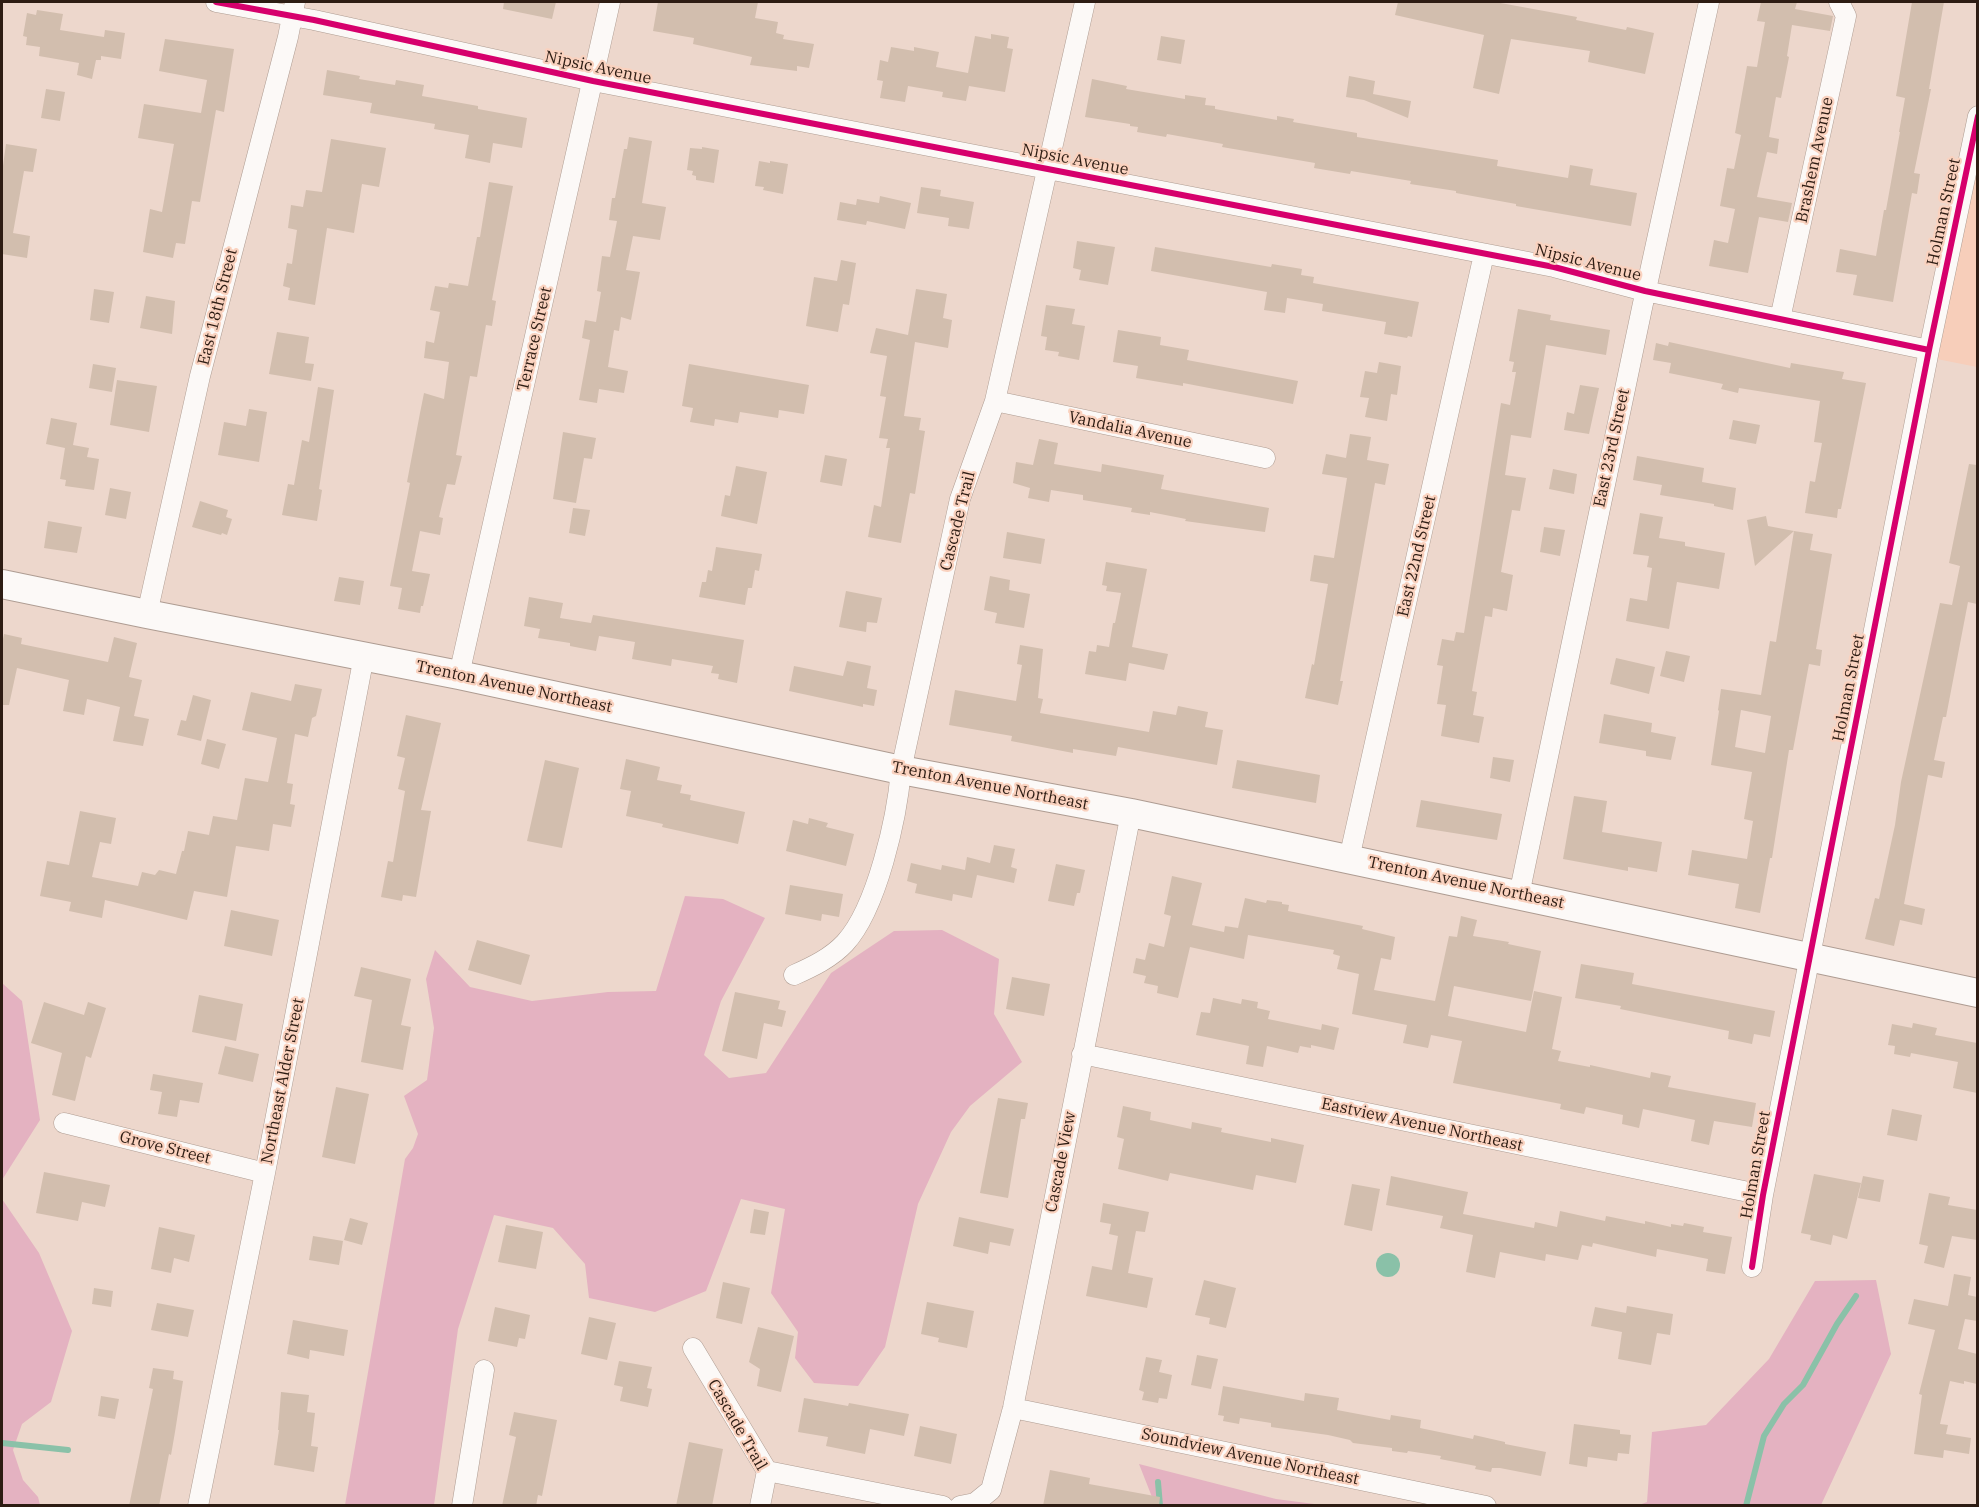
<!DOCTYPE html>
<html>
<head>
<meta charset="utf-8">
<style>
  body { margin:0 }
  #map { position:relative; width:1979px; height:1507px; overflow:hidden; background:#edd7cc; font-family:"IBM Plex Serif",serif }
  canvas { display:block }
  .frame { position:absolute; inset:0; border:3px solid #2d1c13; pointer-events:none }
</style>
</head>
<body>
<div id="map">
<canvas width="1979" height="1507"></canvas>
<div class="frame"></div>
</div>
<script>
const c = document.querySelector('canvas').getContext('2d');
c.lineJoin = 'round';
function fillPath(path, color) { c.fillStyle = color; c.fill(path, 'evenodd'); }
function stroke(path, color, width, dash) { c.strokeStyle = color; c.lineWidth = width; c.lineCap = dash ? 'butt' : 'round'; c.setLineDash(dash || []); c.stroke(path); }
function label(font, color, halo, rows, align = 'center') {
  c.font = font + ' "IBM Plex Serif",serif'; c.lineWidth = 4.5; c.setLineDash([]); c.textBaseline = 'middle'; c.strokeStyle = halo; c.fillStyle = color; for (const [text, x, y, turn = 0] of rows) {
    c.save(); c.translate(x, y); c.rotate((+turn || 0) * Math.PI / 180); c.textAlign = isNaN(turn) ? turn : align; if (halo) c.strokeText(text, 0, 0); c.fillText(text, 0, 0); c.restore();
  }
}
fillPath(new Path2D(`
  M1977,116V367L1927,357Z`), '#f7ceba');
fillPath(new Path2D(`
  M685,896L723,899L765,918L721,1001L704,1055L729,1078L766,1073L831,973L894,931L942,930L999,959L994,1014L1022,1062L970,1106L951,1132L918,1204L885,1347L858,1386L814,1383L795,1358L798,1332L771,1293L785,1209L741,1199L706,1291L655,1312L589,1298L585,1264L553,1228L494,1215L458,1329L434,1505H345L405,1159L413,1148L418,1134L404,1096L427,1080L434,1028L426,979L435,950L470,987L532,1001L608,992L656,991Z
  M2,983L22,1001L40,1120L2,1180Z
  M2,1199L39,1253L72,1331L51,1402L22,1424L13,1450L23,1480L38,1497L40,1505H2Z
  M1876,1280L1891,1354L1821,1505H1639L1647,1502L1652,1432L1706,1425L1769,1359L1815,1281Z
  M1139,1464L1276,1499L1322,1505H1149L1152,1497Z`), '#e4b2c1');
fillPath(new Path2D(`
  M1376 1265a12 12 0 1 1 24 0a12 12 0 1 1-24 0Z`), '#8ac1a8');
stroke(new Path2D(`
  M2,1443L68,1450
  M1158,1482L1160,1506
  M1746,1506L1764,1436L1784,1404L1803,1385L1837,1324L1856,1296`), '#8ac1a8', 6);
fillPath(new Path2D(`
  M504,2H556L552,19L503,9Z
  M658,2H758L755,18L778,22L776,33L784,35L783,39L814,44L809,68L797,66V71L750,65L752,57L693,44L694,38L653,31Z
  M1398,2H1495L1577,17L1576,20L1626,30L1627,27L1654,33L1645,74L1588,62L1590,51L1511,39L1499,94L1473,88L1484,35L1395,15Z
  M1761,2H1797L1795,9L1833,16L1830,31L1792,25L1787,56L1789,57L1781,98L1776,97L1769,137L1779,139L1777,154L1767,152L1757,197L1792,203L1788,222L1759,217L1748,273L1709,266L1714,240L1728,243L1735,209L1720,206L1727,168L1734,169L1741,135L1735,133L1747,66L1757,67L1765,22L1757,21Z
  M1912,2H1944L1929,89H1931L1914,173L1920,174L1917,194L1912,193L1893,302L1853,295L1857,275L1836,272L1840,249L1876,256L1884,210H1886L1900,132H1899L1905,98L1896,96Z
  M37,10L63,14L60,30L104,37L105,30L125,33L121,59L101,56V60H96L92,79L77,75L79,63L39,56L40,47L26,45L27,37L23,36L27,13L36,15Z
  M991,34L1009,37L1007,48L1013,49L1005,92L969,86L966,101L942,97L943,92L908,86L905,102L880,98L883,81L877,80L880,60L888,62L891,47L914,51V47L939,52L936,67L968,73L975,36L991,39Z
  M1161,36L1185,40L1181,64L1157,60Z
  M165,39L234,49L224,112L216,110L200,202L192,201L185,244L176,243L173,258L143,252L150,209L162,212L174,144L138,138L144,104L201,113L207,80L159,71Z
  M327,70L360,76L359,79L395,85L396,80L424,85L422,96L478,106V109L527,118L522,148L493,143L490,163L465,158L469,135L434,129L435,124L370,113L372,103L323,95Z
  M1349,76L1375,81L1373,94L1411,101L1408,118L1364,100L1346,97Z
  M1092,79L1127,86L1126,89L1185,99V95L1206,98L1205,105L1215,106V109L1277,120V116L1294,119L1293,122L1357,133V137L1498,160L1497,166L1568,178L1570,165L1593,169L1590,185L1637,193L1631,226L1516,206V204L1456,193V191L1410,184L1411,181L1351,171L1350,174L1314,168L1315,163L1222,147L1223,144L1167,134L1166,137L1137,132L1138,127L1130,126V124L1085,117Z
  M46,89L65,92L60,121L41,118Z
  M629,137L652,141L642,203L666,207L660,240L633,236L626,270L640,272L631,320L621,317L619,331L614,330L608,367L628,371L624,393L599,389L597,403L579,400L590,340L582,338L585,320L596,322L601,292L597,291L602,256L610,257L617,221L609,220L612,198H615L624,149H627Z
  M331,139L386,148L379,187L362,184L354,233L327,228L315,305L288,300L290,288L283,286L287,263L292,264L297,230L288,228L291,205L303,207L306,190L322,192Z
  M6,144L37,149L33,172L24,171L13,233L30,236L27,258L2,254V173Z
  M702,147L719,150L714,183L696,180V176L692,175L693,171L687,170L690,148L702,149Z
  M759,161L770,163V161L788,164L783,194L763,190L764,187L755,186Z
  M489,182L513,186L492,300L496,301L492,326L486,325L477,377L470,376L456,455L462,456L455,485L447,484L439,517L443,518L440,535L420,531L412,571L430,574L423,606H421L420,613L398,609L402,588L390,586L410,483L407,482L420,413L424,393L444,399L449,362L424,358L426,341L434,343L440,312L430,310L435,286L448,288L449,283L468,286L477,237H480Z
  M921,187L941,190L940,196L974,202L969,229L948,226L949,218L917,213Z
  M880,196L911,203L905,229L867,221L866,225L837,220L840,202L856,205L857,199L879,203Z
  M1077,241L1115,247L1108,285L1079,280L1081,270L1073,268Z
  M1155,247L1271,267L1272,264L1302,269L1301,275L1314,277L1313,283L1419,302L1412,337L1408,336L1407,338L1384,334L1386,322L1322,311L1323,304L1287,298L1285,313L1264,310L1267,292L1151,271Z
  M841,260L856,263L849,305L843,304L838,332L806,326L814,277L837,281Z
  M94,289L114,292L109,323L90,320Z
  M916,289L947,294L943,318L952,320L948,348L915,342L904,416L921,418L919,430L925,431L915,494L910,493L901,543L868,537L874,505L881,507L890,448H886L888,439L879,438L886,397L880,396L887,356L870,353L876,328L908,335Z
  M146,296L175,301L172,334L140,328Z
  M1046,305L1075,309L1072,324L1085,326L1079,360L1058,356L1059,352L1045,350L1047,337L1041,336Z
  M1518,309L1551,315L1550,320L1610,330L1606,355L1546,345L1531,438L1511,435L1505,475L1526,478L1520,511L1512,510L1501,572L1513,575L1507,611L1493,608L1492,617L1485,616L1472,691L1477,692L1473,715L1484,717L1479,743L1441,736L1446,705L1437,704L1443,666L1437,665L1442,639L1454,641L1456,632L1464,633L1501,403L1510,405L1516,372H1512L1514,362L1509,361Z
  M1118,330L1161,337L1160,345L1189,350L1187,360L1298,381L1293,404L1183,383V386L1136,378L1138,366L1113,362Z
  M277,332L309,337L305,363L314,364L311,381L269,374Z
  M1669,342L1790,368L1791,363L1844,372L1842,379L1866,383L1841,509H1838L1837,518L1805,513L1810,481L1815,482L1822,443L1814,442L1820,401L1739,388L1738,393L1721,389L1723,384L1669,373L1671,363L1653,360L1656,343L1668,346Z
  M1379,362L1401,366L1397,395L1391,394L1387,421L1365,417L1369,398L1360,397L1365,371L1377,373Z
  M93,364L116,368L112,392L89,388Z
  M689,364L809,385L804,414L779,410L778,418L740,412L738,423L715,419L714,426L690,422L693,408L682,406Z
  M117,380L157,386L149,432L110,425Z
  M1580,385L1599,388L1589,434L1564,430L1567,412L1574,414Z
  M318,387L334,390L319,489L322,490L317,521L282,515L288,484L294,485L302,440L309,442Z
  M249,409L267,412L259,462L218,455L224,422L246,426Z
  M51,418L77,423L73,445L89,448L87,457L99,459L94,490L65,486L66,480L60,479L65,448L46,444Z
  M1733,420L1760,425L1756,444L1729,439Z
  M563,432L596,438L592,459L584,458L576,503L553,499Z
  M1350,434L1371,437L1367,460L1389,464L1385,485L1375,483L1340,681H1343L1338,705L1305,698L1312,664L1314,665L1328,584L1310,581L1314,555L1334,558L1347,478L1322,474L1326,454L1346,458Z
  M1039,439L1058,443L1054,464L1101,472L1102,464L1164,475L1161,489L1269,508L1265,532L1185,521L1186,519L1150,512V515L1131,512L1132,508L1083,500V495L1051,490L1049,502L1028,498L1030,488L1013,483L1016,462L1033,465Z
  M825,455L847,459L842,486L820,482Z
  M1637,456L1704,468L1702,482L1736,488L1733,510L1714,506V504L1660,495L1662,485L1633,480Z
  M1969,464L1977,465V604L1968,602L1946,717H1943L1934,760L1945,762L1942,778L1928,775L1904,904L1925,909L1922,925L1900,920L1894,946L1865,939L1875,898L1879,899L1895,825L1901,782L1940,603L1952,605L1960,566L1949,563Z
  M736,466L767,472L757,524L721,516L725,495L730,496Z
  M1553,469L1577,474L1574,494L1549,489Z
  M110,488L131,492L126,519L105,515Z
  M200,501L228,510L226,517L232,519L227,535L222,533L221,535L192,527Z
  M573,508L590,510L585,536L569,533Z
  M1640,513L1663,517L1659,538L1685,542V546L1725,553L1719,589L1677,582L1669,629L1626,621L1630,598L1647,601L1652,568L1647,567L1649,556L1633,554Z
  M1766,516L1768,526L1794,531L1755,566L1747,520Z
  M48,521L82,527L77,553L44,548Z
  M1544,527L1565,530L1560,556L1540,552Z
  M1794,531L1813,534L1810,550L1832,554L1816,649L1822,650L1820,666L1809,664L1793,750H1789L1772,858H1770L1760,913L1735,908L1739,884L1688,875L1692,850L1747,859L1753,821L1744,819L1752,772L1711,765L1719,711L1718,710L1721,689L1761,695L1770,641L1776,642ZM1741,710L1771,716L1765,753L1735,747Z
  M1007,532L1045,539L1041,564L1003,558Z
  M716,547L762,554L759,571L755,570L752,588H748L745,605L699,597L702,582H706L708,570L712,571Z
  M1106,562L1147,569L1132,647L1168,654L1164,670L1129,663L1126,681L1085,674L1089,651L1096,652L1097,645L1109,647L1113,623H1115L1121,593L1106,591L1107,586L1102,585Z
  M990,576L1010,580L1009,590L1030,594L1024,628L995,623L997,613L984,610Z
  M339,577L364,581L360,605L334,601Z
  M846,591L882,598L877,623L867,622L866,632L839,627Z
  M529,597L563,603L560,618L591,623L593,615L744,640L737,683L718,679L719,674L711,673L713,666L672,659L671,666L632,659L635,642L599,636L596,651L570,646V643L538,638L540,629L524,626Z
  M4,634L22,638L21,644L108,662L114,637L137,643L129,677L142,680L134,716L149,719L143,746L113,741L120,707L87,699L84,715L63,711L69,680L17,668L9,705H2V644Z
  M1020,645L1043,649L1038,698L1043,699L1040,713L1149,732L1153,711L1176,715L1178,706L1208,712L1205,727L1223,730L1217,765L1118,747L1116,756L1073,749V753L1011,741L1012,736L949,725L955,690L1016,701L1022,665L1017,664Z
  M1666,651L1690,656L1684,682L1660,676Z
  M1616,658L1655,667L1649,694L1610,684Z
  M847,661L871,666L867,688L877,690L874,706L863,704V707L789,691L794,666L843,676Z
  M295,684L322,689L316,716L312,718L308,737L295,734L287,783L293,784L290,804L295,805L291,827L273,824L269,851L236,846L227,897L194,891L187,920L105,900L102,918L69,911L71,902L40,896L47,861L69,865L80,811L116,818L111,844L100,842L92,877L138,886L142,872L155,875L159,870L176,874L182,851H184L188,831L209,835L213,816L237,820L245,778L268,782L277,738L242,730L251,692L291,701Z
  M193,695L211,700L201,741L177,735L181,720L186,721Z
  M1604,714L1652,723L1651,732L1676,737L1671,760L1646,756V751L1599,743Z
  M406,715L441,723L421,810L431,811L416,897L403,895L402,901L381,897L388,861L393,862L405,791L398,789L405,758L397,756Z
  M207,739L226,744L219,769L201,764Z
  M1493,757L1514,760L1510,782L1490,778Z
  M626,759L660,767L657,780L682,785L680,793L691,795L690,800L745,812L738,844L662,827L663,824L626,816L631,791L620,789Z
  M545,760L579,768L562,848L527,841Z
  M1237,760L1320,775L1316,803L1232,788Z
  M1574,796L1607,801L1602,832L1662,842L1657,872L1628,867V871L1563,859Z
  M1421,800L1502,814L1497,840L1416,827Z
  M809,818L828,823L826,827L854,834L846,866L786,851L793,820L808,824Z
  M994,845L1015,849L1011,867L1017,869L1014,883L977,875L972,898L953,894L952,901L915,893L917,884L907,881L911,863L941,870L942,865L965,870L967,857L990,863Z
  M1056,864L1085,870L1080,893H1077L1074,906L1048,901Z
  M1172,876L1202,883L1192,925L1224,932L1225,926L1238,928L1245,898L1266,903L1267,900L1282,902V904L1289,905L1288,911L1363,926L1362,929L1395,937L1391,960L1381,958L1374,990L1435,1001L1449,936L1457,937L1461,916L1477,920L1473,936L1509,942L1508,944L1541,951L1531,1001L1454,986L1448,1016L1526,1032L1534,991L1562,997L1552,1049L1561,1051L1558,1061L1590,1067V1065L1650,1078L1651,1072L1671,1076L1668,1087L1756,1103L1752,1127L1714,1121L1709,1145L1691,1141L1695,1120L1643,1109L1639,1128L1622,1124L1623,1115L1586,1107L1584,1114L1560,1109L1561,1104L1453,1083L1462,1041L1431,1035L1428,1048L1403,1043L1407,1025L1352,1014L1359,974L1337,969L1340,956L1333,954L1334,950L1248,935L1244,959L1190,947L1178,998L1157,993L1158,986L1144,983L1146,976L1133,973L1136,958L1145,960L1149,943L1164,947L1171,916L1164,914Z
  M790,885L843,894L839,917L822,914L821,921L785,914Z
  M231,910L279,920L272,956L224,946Z
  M477,940L530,955L521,985L468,970Z
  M1581,964L1634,973L1632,984L1775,1011L1770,1037L1754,1034L1752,1044L1728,1039L1729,1031L1620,1009L1621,1006L1575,998Z
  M361,967L411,979L401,1025L411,1027L403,1070L361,1062L372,1000L354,996Z
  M1012,977L1050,984L1044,1016L1006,1009Z
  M735,992L780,1001L778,1009L786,1011L782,1027L764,1023L757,1059L722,1051Z
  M199,995L243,1004L236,1041L192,1032Z
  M1213,998L1241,1004L1242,999L1258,1002L1257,1008L1270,1011L1268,1019L1321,1030L1322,1024L1339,1028L1334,1050L1311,1045V1048L1300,1046L1298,1053L1267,1046L1263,1067L1246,1064L1249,1046L1196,1035L1201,1012L1210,1013Z
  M44,1002L84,1015L88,1002L106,1008L91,1058L86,1056L75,1101L52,1095L62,1053L31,1043Z
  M1913,1023L1937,1028L1935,1035L1977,1043V1093L1953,1088L1958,1062L1911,1053L1910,1057L1894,1054L1895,1046L1888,1045L1892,1024L1912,1028Z
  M225,1046L259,1054L253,1082L218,1074Z
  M153,1074L203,1083L199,1103L180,1100L177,1117L158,1114L162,1092L150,1090Z
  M336,1087L369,1094L355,1164L322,1157Z
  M998,1098L1028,1103L1025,1119H1021L1008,1198L980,1193Z
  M1123,1106L1151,1112L1150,1120L1191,1129L1192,1122L1222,1128L1221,1132L1271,1142V1138L1304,1145L1296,1183L1256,1175L1253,1190L1170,1173L1168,1181L1118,1169L1124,1139L1117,1137Z
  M1892,1109L1922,1115L1917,1141L1887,1135Z
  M44,1172L110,1185L105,1207L82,1202L78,1221L36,1213Z
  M1814,1174L1861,1183L1847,1239L1833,1235L1831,1245L1810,1240L1811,1235L1801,1233Z
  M1391,1176L1468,1192L1463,1214L1534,1228L1535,1222L1557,1227L1560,1211L1605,1221L1606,1216L1645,1224V1221L1671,1227V1224L1683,1226L1684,1223L1704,1227L1703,1232L1732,1237L1725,1274L1706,1271L1708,1259L1657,1249L1656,1257L1593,1243L1592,1247L1582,1245L1578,1260L1546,1254L1545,1261L1500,1252L1495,1278L1466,1272L1473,1235L1440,1228L1443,1216L1386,1205Z
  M1863,1176L1884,1180L1880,1202L1858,1198Z
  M1352,1184L1380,1189L1372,1231L1344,1225Z
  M1929,1193L1950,1197L1948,1205L1977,1210V1240L1952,1236L1944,1268L1924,1263L1928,1246L1919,1244Z
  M1103,1203L1149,1212L1145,1232L1136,1231L1128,1273L1153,1278L1147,1308L1086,1296L1092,1266L1112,1270L1118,1236L1109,1234L1111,1224L1100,1222Z
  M754,1209L769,1212L765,1235L750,1233Z
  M959,1217L1014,1229L1010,1246L990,1242L988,1254L953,1246Z
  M350,1218L368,1223L362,1245L344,1240Z
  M506,1225L543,1232L536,1269L498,1262Z
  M159,1227L195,1235L189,1262L174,1258L171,1273L151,1269Z
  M313,1236L343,1241L339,1265L309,1260Z
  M1954,1274L1971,1277L1968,1295L1977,1297V1321L1965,1319L1958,1349L1977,1354V1384L1964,1381V1384L1950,1381L1940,1424L1948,1425L1946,1434L1971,1438L1969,1454L1944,1450L1943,1458L1914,1454L1922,1395L1919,1394L1935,1330L1908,1324L1914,1299L1948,1306Z
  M1204,1280L1236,1288L1226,1328L1209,1324L1210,1318L1195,1315Z
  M723,1282L750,1288L742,1324L716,1318Z
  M94,1288L113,1291L111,1307L92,1304Z
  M927,1302L974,1311L967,1348L938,1342L939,1338L921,1334Z
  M157,1303L194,1310L188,1337L151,1330Z
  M1627,1306L1673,1314L1670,1335L1657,1333L1651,1365L1618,1359L1622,1332L1591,1326L1595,1307L1626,1313Z
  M495,1307L530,1315L525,1339L519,1338L517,1347L488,1341Z
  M589,1317L616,1323L607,1360L581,1354Z
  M293,1320L348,1330L344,1356L310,1350L309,1359L287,1354Z
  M758,1327L794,1336L781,1392L757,1386L760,1369L749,1362Z
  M1197,1355L1218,1359L1211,1389L1191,1385Z
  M1146,1357L1162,1360L1159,1372L1172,1375L1167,1399L1159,1398L1158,1403L1142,1400L1144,1392L1139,1390Z
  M619,1361L652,1367L647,1388L652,1389L648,1407L620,1401L623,1387L614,1385Z
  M153,1368L174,1371L173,1379L183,1381L175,1432L171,1455L169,1454L159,1506H129L153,1389L149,1388Z
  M1223,1386L1304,1401L1305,1393L1339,1398L1337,1410L1390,1420L1391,1415L1421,1420L1420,1428L1473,1439L1474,1435L1505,1442V1444L1546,1452L1541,1476L1500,1468H1492L1491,1472L1475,1469L1476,1466L1440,1459L1441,1456L1408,1451L1407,1453L1392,1451V1448L1353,1443L1350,1440L1328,1435L1271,1427V1423L1240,1418L1239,1424L1223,1421L1224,1416L1218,1415Z
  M281,1392L309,1395L307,1412L315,1413L311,1446L318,1447L314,1472L274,1465L279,1430H278Z
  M101,1396L119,1399L115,1419L98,1416Z
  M804,1398L848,1406L849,1403L909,1414L904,1436L870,1429L865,1454L826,1446L828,1437L798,1432Z
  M514,1412L557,1420L542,1496L538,1495L536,1506H502L516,1437L509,1435Z
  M1574,1424L1620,1430V1434L1631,1435L1629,1454L1618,1453L1617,1461L1588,1457L1587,1467L1569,1464Z
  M920,1426L957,1434L951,1464L914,1456Z
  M689,1442L723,1449L712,1506H676Z
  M1050,1470L1090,1478L1089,1484L1160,1497L1159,1506H1043Z`), '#d2beae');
const street = new Path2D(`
  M216,2L314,20L593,81L1554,267L1645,291L1929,350
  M1780,319L1846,16L1839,2
  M995,401L1265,458
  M147,614L200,376L288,37L295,2
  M459,675L610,2
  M1349,859L1484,254
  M1519,895L1642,308L1709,2
  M794,975C812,967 831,958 845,943C877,908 897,818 901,770L960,499L995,401L1085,2
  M1082,1054L1763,1195
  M64,1123L265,1173
  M1752,1267L1763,1195L1929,350L1978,116
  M693,1348L767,1471L760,1506
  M1013,1408L1486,1506
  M767,1471L943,1506
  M198,1506L265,1173L364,656
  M462,1506L484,1370
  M960,1506L975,1503L991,1490L1013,1408L1131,813`);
const secondary = new Path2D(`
  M2,584L147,614L459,675L901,770L1131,813L1978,993`);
stroke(street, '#ae9c92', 21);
stroke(secondary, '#ae9c92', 30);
stroke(street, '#fcf9f7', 20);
stroke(secondary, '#fcf9f7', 28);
stroke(new Path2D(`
  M216,2L314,20L593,81L1554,267L1645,291L1929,350
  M1752,1267L1763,1195L1929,350L1978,116`), '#d6006c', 6);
label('16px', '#2d1c13', '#fad2bf', [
  ["Nipsic Avenue",598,68,12],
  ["Nipsic Avenue",1075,160,11],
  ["Brashem Avenue",1815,160,-78],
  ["Holman Street",1944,212,-78],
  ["Nipsic Avenue",1588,263,14],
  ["East 18th Street",218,307,-76],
  ["Terrace Street",535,339,-77],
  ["Vandalia Avenue",1130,430,12],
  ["East 23rd Street",1612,448,-78],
  ["Cascade Trail",958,521,-76],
  ["East 22nd Street",1417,556,-77],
  ["Trenton Avenue Northeast",514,687,12],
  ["Holman Street",1849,688,-79],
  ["Trenton Avenue Northeast",990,786,11],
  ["Trenton Avenue Northeast",1466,883,12],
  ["Northeast Alder Street",283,1081,-79],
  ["Eastview Avenue Northeast",1422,1125,12],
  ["Grove Street",165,1148,14],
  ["Cascade View",1061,1162,-79],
  ["Holman Street",1756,1165,-80],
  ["Cascade Trail",737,1425,60],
  ["Soundview Avenue Northeast",1250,1457,12]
]);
</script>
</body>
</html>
